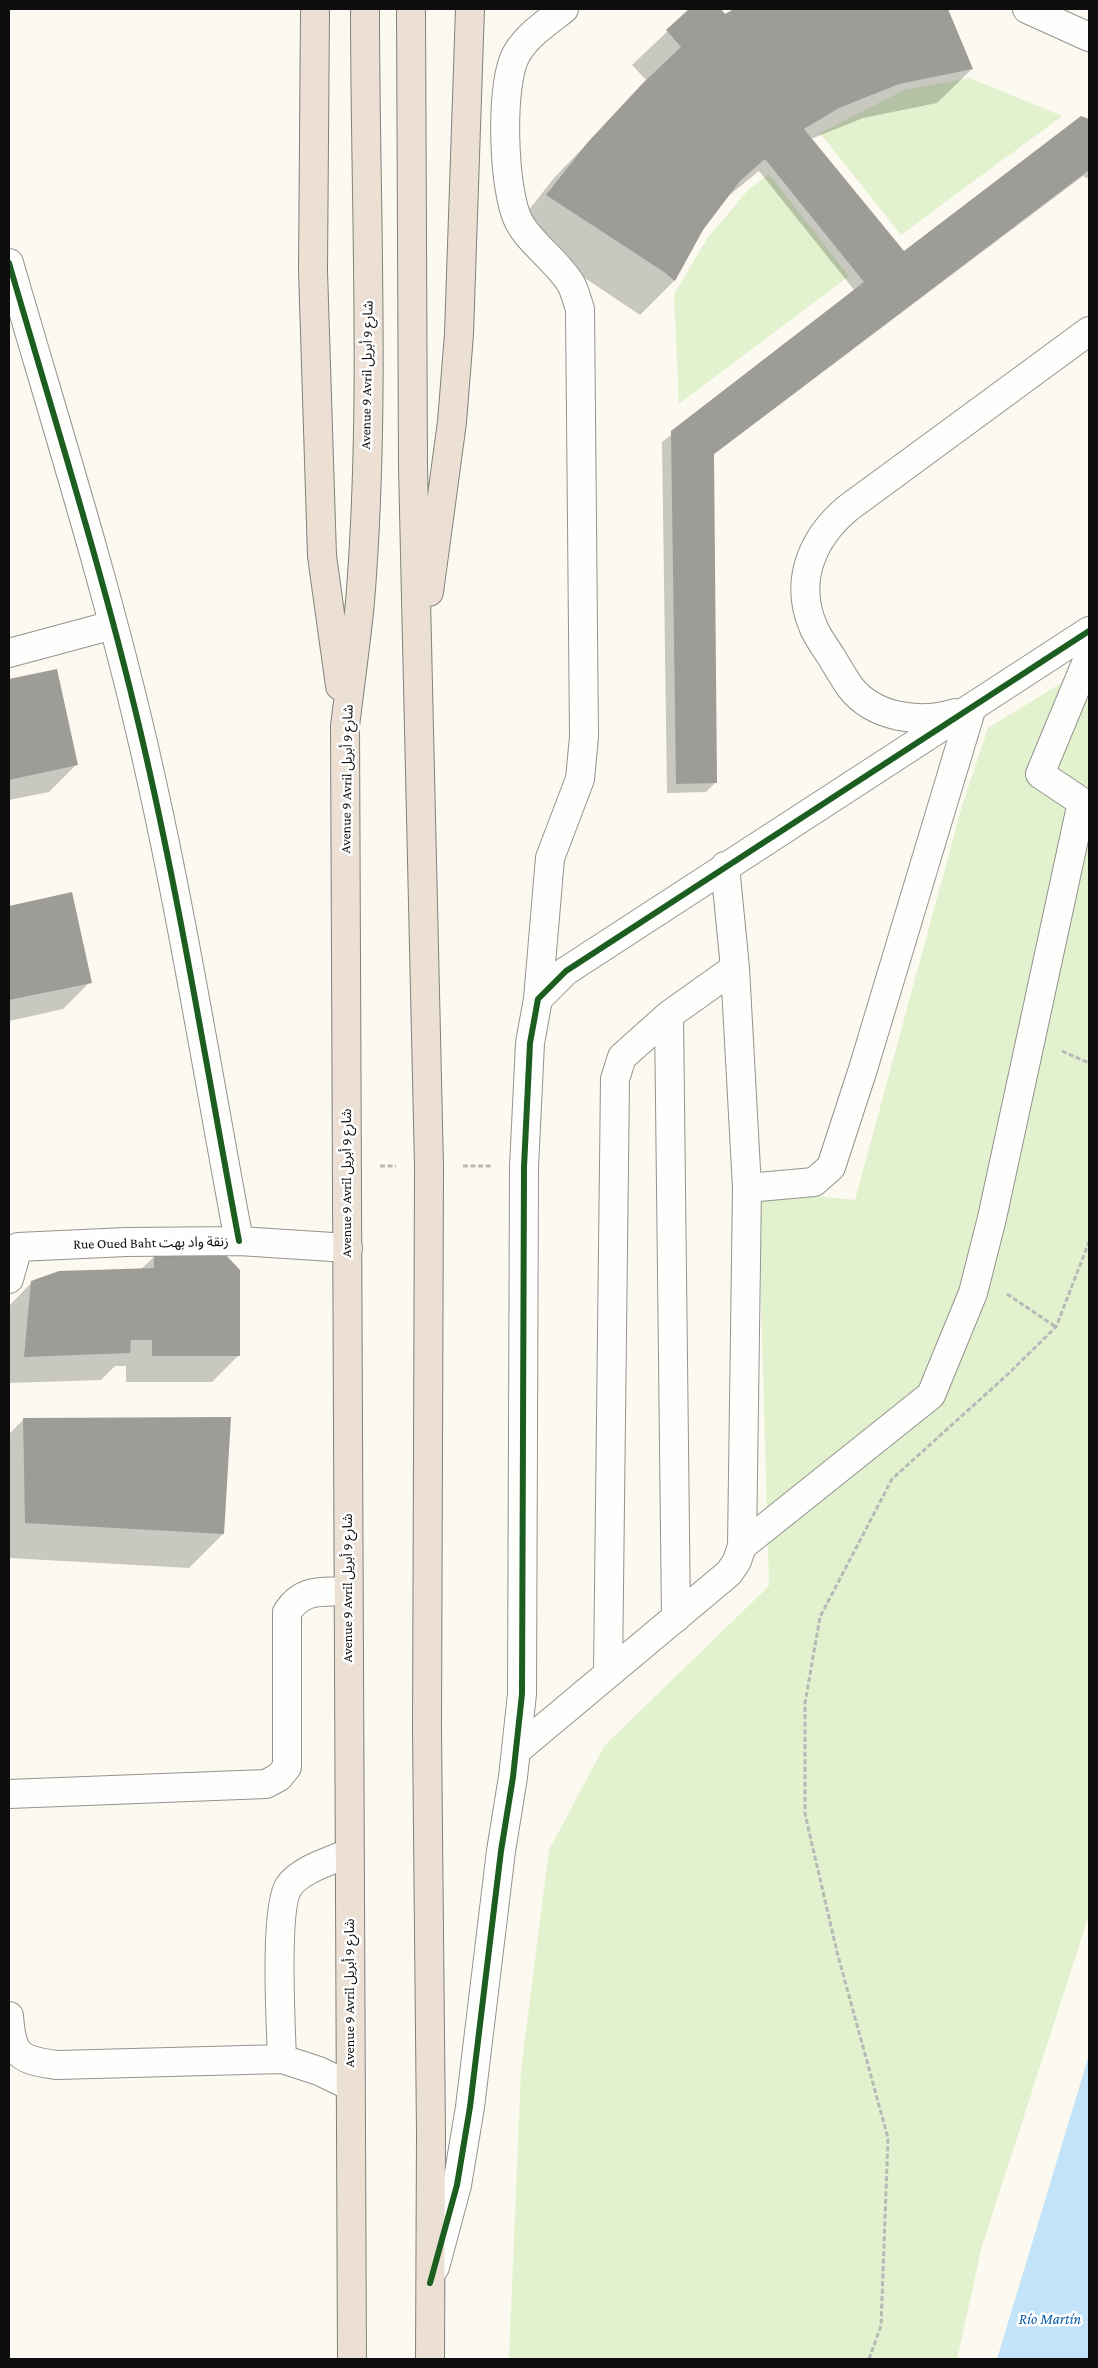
<!DOCTYPE html>
<html>
<head>
<meta charset="utf-8">
<style>
  body { margin:0 }
  #map { position:relative; width:1098px; height:2368px; overflow:hidden; background:#fbf9f0; font-family:"Crimson Pro",serif }
  canvas { display:block }
  .frame { position:absolute; inset:0; border:10px solid #0d0d0d; pointer-events:none }
</style>
</head>
<body>
<div id="map">
<canvas width="1098" height="2368"></canvas>
<div class="frame"></div>
</div>
<script>
const c = document.querySelector('canvas').getContext('2d');
c.lineJoin = 'round';
function fillPath(path, color) { c.fillStyle = color; c.fill(path, 'evenodd'); }
function stroke(path, color, width, dash) { c.strokeStyle = color; c.lineWidth = width; c.lineCap = dash ? 'butt' : 'round'; c.setLineDash(dash || []); c.stroke(path); }
function label(font, color, halo, rows, align = 'center') {
  c.font = font + ' "Crimson Pro","Noto Sans Arabic",serif'; c.lineWidth = 5; c.setLineDash([]); c.textBaseline = 'middle'; c.strokeStyle = halo; c.fillStyle = color; for (const [text, x, y, turn = 0] of rows) {
    c.save(); c.translate(x, y); c.rotate((+turn || 0) * Math.PI / 180); c.textAlign = isNaN(turn) ? turn : align; if (halo) c.strokeText(text, 0, 0); c.fillText(text, 0, 0); c.restore();
  }
}
fillPath(new Path2D(`
  M970,78L1062,116L901,235L820,133L904,90Z
  M769,174L849,276L679,404L674,294L707,239L748,190Z
  M1089,666V1915L982,2246L957,2359H509L521,2070L549,1850L605,1745L769,1586L758,1190L855,1200L962,806L988,728Z`), '#e2f2ce');
fillPath(new Path2D(`
  M1089,2055V2359H997Z`), '#c3e3f8');
fillPath(new Path2D(`
  M691,9H719L725,15L737,9H947L972,69L937,103L863,118L811,139L904,253L1081,117L1089,121V179L1083,176L713,455L715,783L706,792L667,793L662,442L855,291L759,171L726,198L702,229L674,281L640,315L513,230L554,178L647,81L632,65Z
  M56,671L76,765L49,792L9,800V681Z
  M71,894L90,982L63,1009L9,1021V907Z
  M155,1256L239,1355L212,1382H126V1366H115L101,1380L9,1383V1306L32,1282L141,1269Z
  M230,1418L223,1534L189,1568L9,1558V1434L24,1419Z`), '#0003');
fillPath(new Path2D(`
  M689,9H721L725,14L734,9H948L973,69L899,84L839,108L804,129L904,251L1081,116L1089,119V170L714,454L717,783L676,784L671,431L864,282L765,159L740,181L703,230L675,281L664,272L546,195L588,142L643,83L681,47L666,30Z
  M57,669L78,765L9,780V679Z
  M72,892L92,983L9,1000V906Z
  M221,1250L240,1270V1356H152V1340H131L130,1353L24,1357L31,1281L59,1271L154,1268V1255Z
  M231,1417L224,1534L25,1523L23,1418Z`), '#9e9c96');
const minor = new Path2D(`
  M1027,9L1089,37
  M9,263C54,418 103,573 140,730C180,899 207,1071 239,1241
  M9,653L113,625
  M955,713C920,724 874,718 850,687C844,678 838,668 832,658C826,648 817,637 813,626C794,581 812,538 848,508L1089,331
  M725,866L735,968L747,1188
  M538,999L550,858L580,779L584,737L580,309C577,301 575,291 571,284C558,262 530,243 519,222C503,193 499,82 517,53C528,35 547,22 564,9
  M669,1015L676,1618
  M9,1279L18,1247L126,1242L239,1241L348,1248
  M742,1546L747,1188L814,1182L831,1167L863,1069L972,707
  M608,1672L615,1079L622,1057L669,1015L735,968
  M516,1751L729,1573L737,1561L742,1546L931,1395L973,1293L992,1218L1082,802L1040,774L1089,656
  M9,1794L266,1784L279,1777L287,1767V1612C304,1587 321,1593 348,1591
  M9,2016C12,2055 18,2060 57,2065L282,2059L319,2071L350,2086
  M282,2059C281,2028 274,1908 289,1886C301,1869 331,1861 349,1853
  M435,2267L457,2185L470,2107L501,1851L513,1777L522,1694L524,1167L530,1043L538,999L566,971L1089,631`);
const highway = new Path2D(`
  M315,9L313,270L322,556L340,686
  M411,9L413,467L429,1166L427,1729L431,2135L430,2359
  M429,592L452,422L459,334L470,9
  M352,2359L345,726C350,685 356,643 360,602C376,405 365,206 365,9`);
stroke(minor, '#94938f', 30);
stroke(highway, '#81817c', 30);
stroke(new Path2D(`
  M688,9H689
  M1062,1051L1089,1063
  M380,1166H396
  M463,1166H491
  M1007,1294L1056,1327
  M869,2359L881,2326L888,2138L837,1952L805,1814V1703L820,1617L892,1479L1007,1375L1056,1327L1089,1242`), '#b8b8b6', 3, [5, 2.5]);
stroke(minor, '#fefefd', 28);
stroke(highway, '#ebe0d3', 28);
stroke(new Path2D(`
  M9,263C54,418 103,573 140,730C180,899 207,1071 239,1241
  M430,2283L457,2185L470,2107L501,1851L513,1777L522,1694L524,1167L530,1043L538,999L566,971L1089,631`), '#1b5e20', 6);
label('14px', '#0d0d0d', '#fff', [
  ["Avenue 9 Avril شارع 9 أبريل",367,375,-89],
  ["Avenue 9 Avril شارع 9 أبريل",347,779,-89],
  ["Avenue 9 Avril شارع 9 أبريل",347,1183,-90],
  ["Rue Oued Baht زنقة واد بهت",151,1243,-1],
  ["Avenue 9 Avril شارع 9 أبريل",348,1588,-90],
  ["Avenue 9 Avril شارع 9 أبريل",350,1993,-90]
]);
label('italic 15px', '#0a5baa', '#fff', [
  ["Río Martín",1050,2319]
]);
</script>
</body>
</html>
